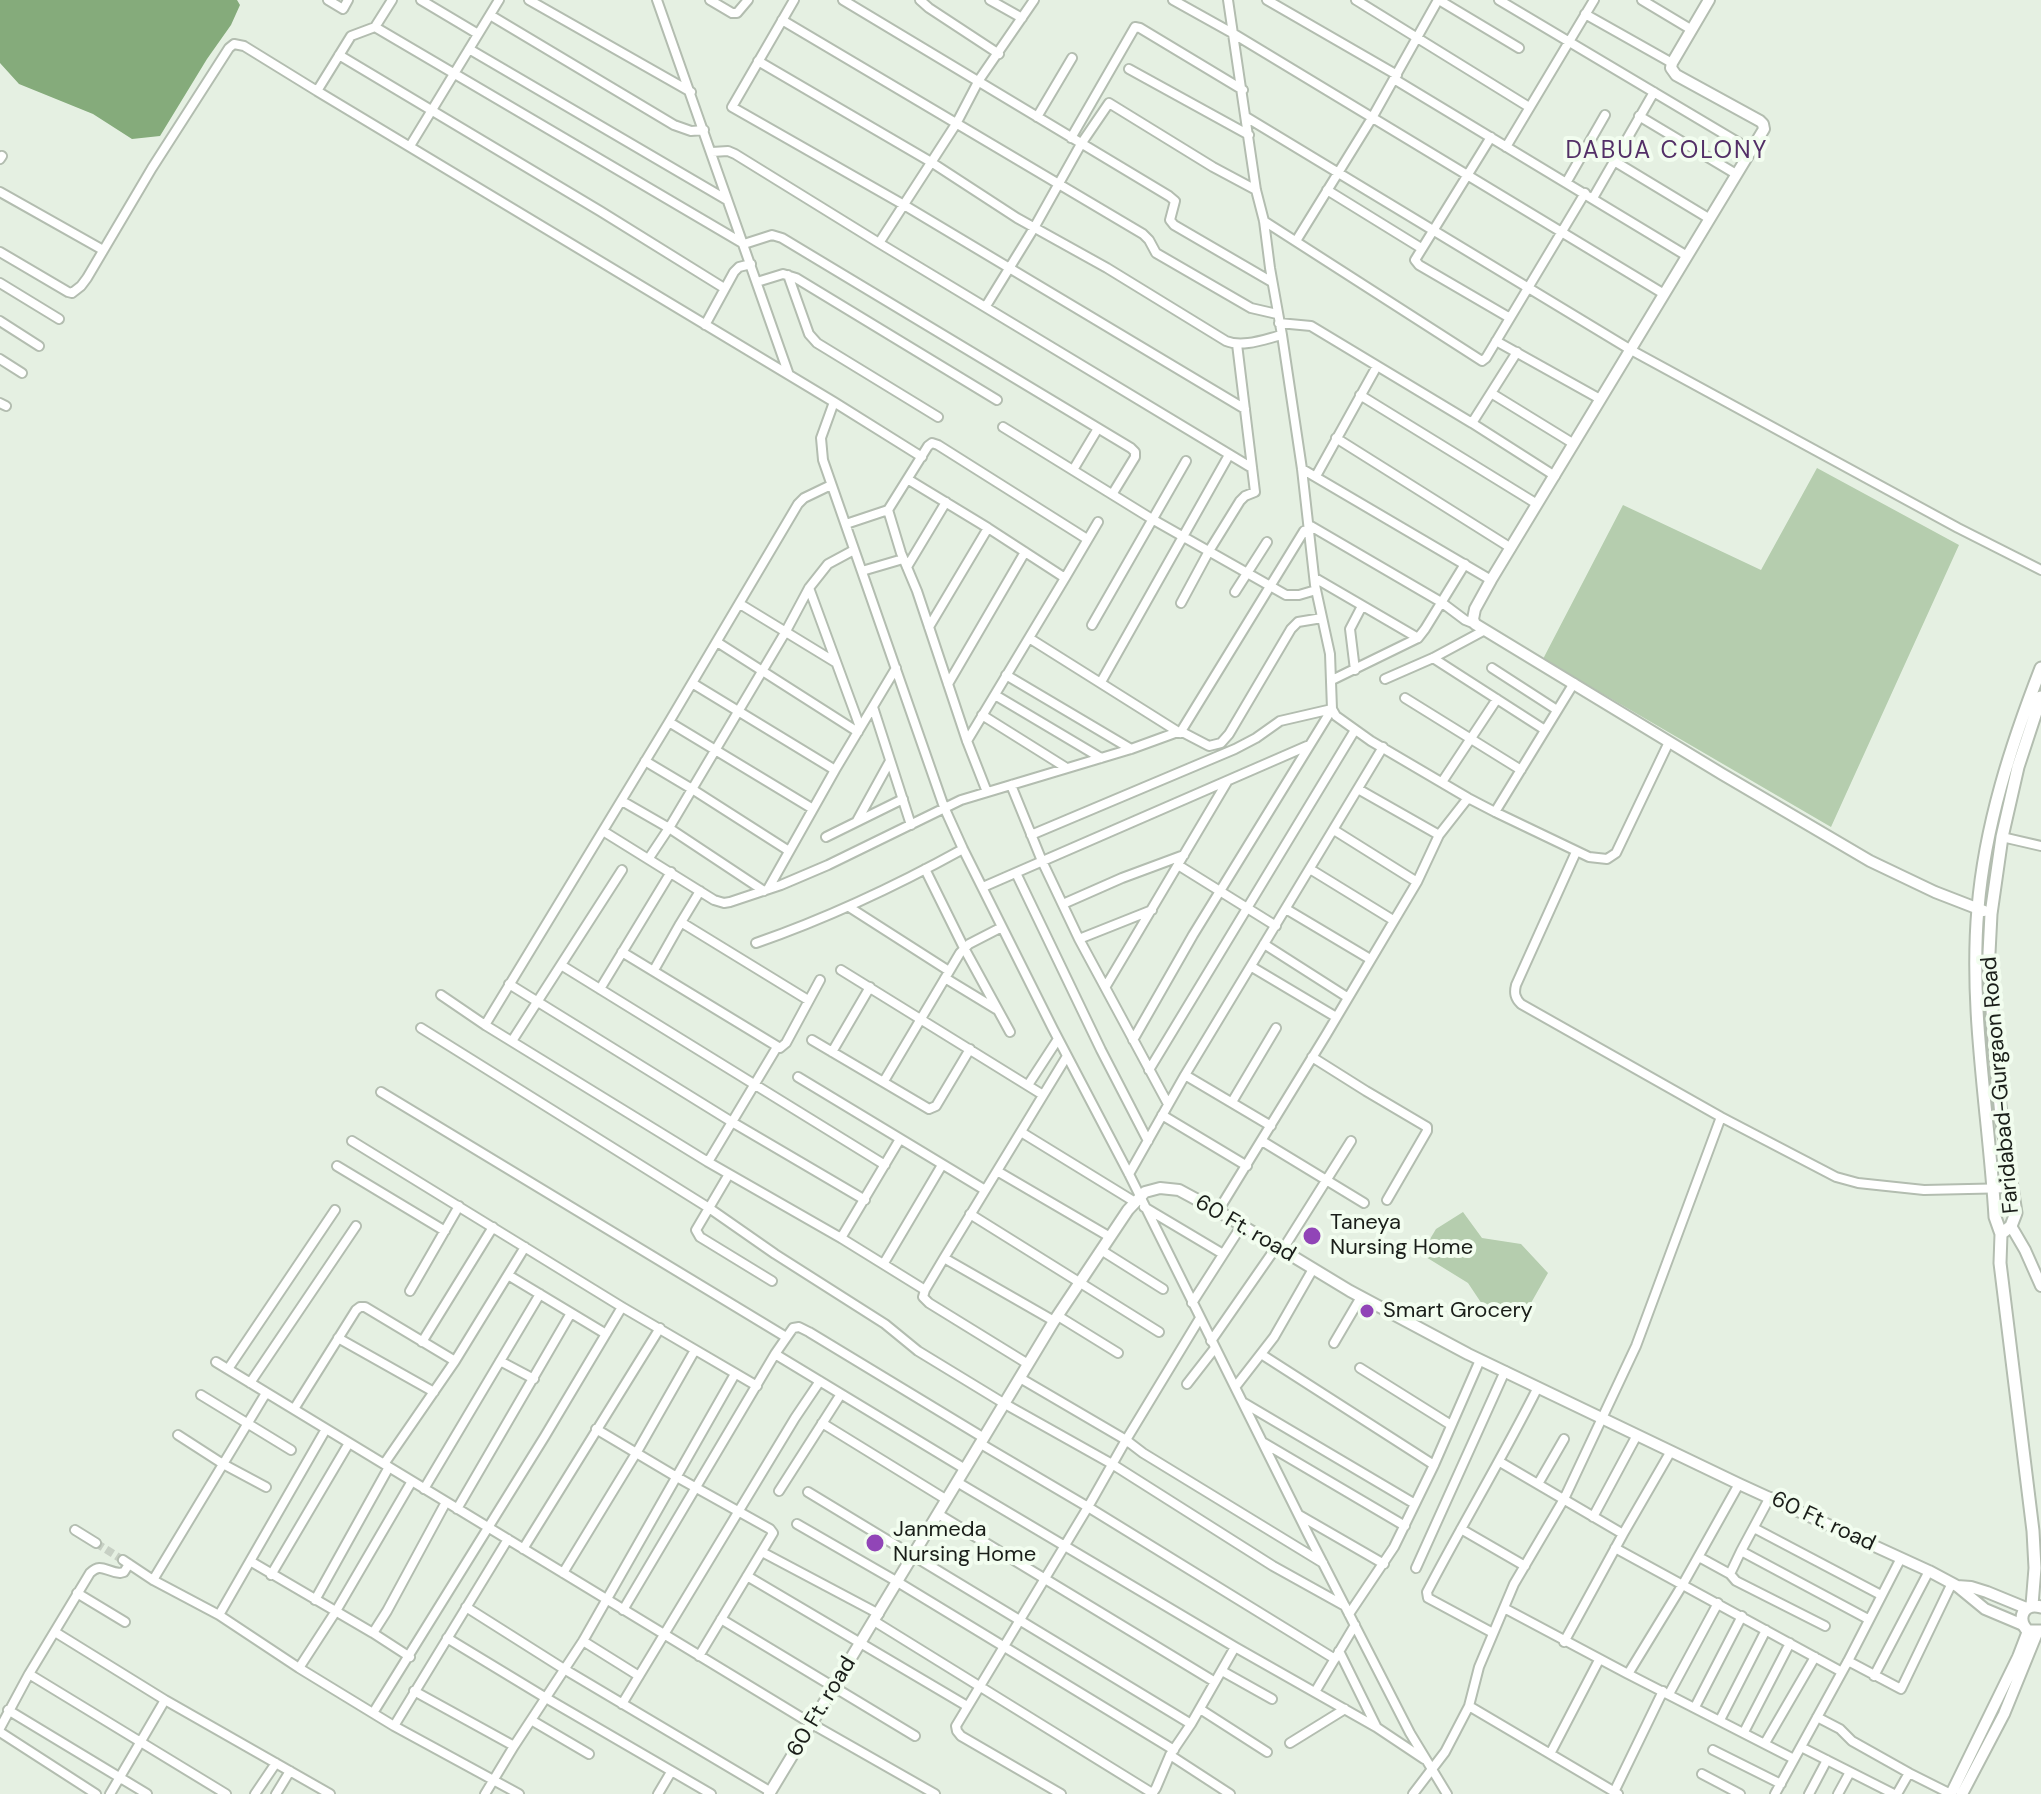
<!DOCTYPE html>
<html>
<head>
<meta charset="utf-8">
<style>
  body { margin:0 }
  canvas { display:block; background:#e5f0e2 }
</style>
</head>
<body>
<canvas width="2041" height="1794"></canvas>
<script>
const c = document.querySelector('canvas').getContext('2d');
c.lineJoin = 'round';
function fillPath(path, color) { c.fillStyle = color; c.fill(path, 'evenodd'); }
function stroke(path, color, width, dash) { c.strokeStyle = color; c.lineWidth = width; c.lineCap = dash ? 'butt' : 'round'; c.setLineDash(dash || []); c.stroke(path); }
function label(font, color, halo, rows, align = 'center') {
  c.font = font + ' "DM Sans",sans-serif'; c.lineWidth = 8; c.setLineDash([]); c.textBaseline = 'middle'; c.strokeStyle = halo; c.fillStyle = color; for (const [text, x, y, turn = 0] of rows) {
    c.save(); c.translate(x, y); c.rotate((+turn || 0) * Math.PI / 180); c.textAlign = isNaN(turn) ? turn : align; if (halo) c.strokeText(text, 0, 0); c.fillText(text, 0, 0); c.restore();
  }
}
fillPath(new Path2D(`
  M1817,468L1959,545L1831,827L1543,659L1623,505L1761,570Z
  M1463,1212L1482,1238L1521,1244L1548,1273L1531,1303L1512,1315L1484,1307L1468,1283L1421,1254L1436,1229Z`), '#b5cdae');
fillPath(new Path2D(`
  M0,0H237L240,5L231,25L207,59L160,136L132,139L93,114L19,84L0,63Z`), '#85ab7b');
stroke(new Path2D(`
  M96,1543L123,1560`), '#c7d0c4', 8, [8, 4]);
const minor = new Path2D(`
  M328,0L343,9L348,0
  M392,0L375,27L351,36L317,91L834,402L922,457
  M421,0L478,34
  M529,0L691,92
  M657,0L789,375
  M710,0L732,13H737L748,0
  M794,0L732,107L904,205L1245,409
  M843,0L1169,196L1175,201L1170,220L1174,225L1272,282
  M920,0L929,8L999,54
  M990,0L1022,18
  M1173,0L1234,34L1664,294
  M1267,0L1397,75
  M1356,0L1529,107
  M1439,0L1519,48
  M1499,0L1751,150
  M1642,0L1692,30
  M1585,14L1672,63
  M490,15L674,125L691,131L704,130
  M782,20L1143,234L1149,240L1156,253L1251,308L1277,314
  M375,27L744,244L772,235L782,238L1131,448L1135,452V457L1113,493
  M469,49L727,200
  M339,55L600,211L724,288
  M758,61L931,162L1017,218L1107,268L1226,341C1243,348 1265,339 1282,335
  M1129,69L1249,135
  M1394,79L1687,256
  M1639,116L1736,174
  M1037,117L1072,58
  M1246,117L1631,350L1958,528L2041,570
  M1491,137L1415,260L1419,265L1510,318
  M1071,138L1135,27L1140,28L1243,90
  M410,146L499,0
  M1506,147L1594,0
  M712,152L728,151L735,154L879,243L1252,468
  M0,159L2,156
  M1614,161L1710,219
  M1566,183L1605,115
  M1327,190L1421,248
  M0,192L103,250
  M1593,198L1654,92
  M1264,221L1482,361L1486,358L1585,193
  M1296,241L1372,118L1438,0
  M879,243L956,124L979,80L1034,0
  M0,252L68,292L72,293L81,286L87,278L152,168L229,48L234,44L244,46L317,91
  M788,275L809,334L817,343L938,417
  M757,282L783,274L796,278L997,400
  M0,283L59,319
  M986,306L1034,228L1081,144L1109,103L1213,167L1256,190
  M0,321L39,346
  M1279,323L1311,326L1472,423L1555,476
  M705,325L734,272L739,267L751,264
  M1496,341L1600,399
  M0,359L22,373
  M1491,393L1574,444
  M1360,395L1537,504
  M834,402L821,438L823,460L944,807L963,849L1053,1029L1129,1174L1309,1536L1410,1733L1447,1794
  M0,403L6,406
  M1472,423L1517,352
  M1003,427L1152,519L1286,595H1299L1316,590
  M1336,438L1511,548
  M1302,469L1491,580
  M1073,470L1097,430
  M1316,476L1377,366
  M909,480L988,528L1065,578L967,741
  M888,510L901,553L917,591L967,741L987,792
  M846,524L888,510L928,446L932,443L938,445L1087,539
  M1309,525L1441,602L1465,620L1475,624
  M907,567L946,502
  M862,571L903,559
  M1065,578L1098,522
  M1315,578L1418,638
  M809,588L860,727
  M1235,592L1267,542
  M1181,603L1209,551L1240,501L1245,496L1255,492L1237,344
  M740,604L835,662
  M1092,625L1186,461
  M929,627L988,528
  M1029,638L1180,733L1304,531
  M717,642L858,732
  M1433,658L1545,730
  M1492,668L1557,710
  M1355,670L1350,629L1362,606
  M1006,675L1131,749
  M1385,679L1433,658L1485,630
  M1332,680L1418,638L1425,629L1465,564
  M1101,682L1229,455
  M692,683L835,770
  M948,684L1025,552
  M995,695L1101,758
  M1405,698L1521,770
  M873,707L911,825
  M1332,709L1336,716L1371,741L1468,798L1495,812L1589,857L1607,859L1616,853L1669,742
  M982,715L1065,767
  M669,722L813,809
  M645,761L692,789L789,851
  M1442,782L1497,699
  M1011,785L1042,861L1079,939L1168,1104
  M1358,789L1439,835
  M622,801L669,828L764,891
  M1495,812L1574,683
  M857,821L890,761
  M1334,830L1417,882
  M603,831L714,900L724,903L730,902L781,885L828,865L961,800L1131,749L1175,733H1184L1209,746L1221,743L1229,734L1291,629L1298,622L1322,618
  M1031,835L1235,749L1256,738L1280,721L1332,709
  M826,837L903,799
  M2002,837L2041,846
  M1576,852L1516,985C1514,993 1515,998 1521,1004L1721,1117L1836,1177L1858,1183L1924,1190L2013,1188
  M649,858L669,828L786,631L809,588L828,564L854,550
  M1178,865L1276,926
  M925,869L964,948L1010,1032
  M1310,869L1393,920
  M1016,873L1101,1050L1148,1141
  M983,887L1307,746
  M768,889L835,770L896,668
  M1063,904L1122,878L1184,855
  M849,907L949,971
  M1286,909L1370,959
  M680,924L700,891
  M1079,939L1152,910
  M756,943C828,918 896,886 963,849
  M1264,944L1347,997
  M622,952L780,1048L786,1043L820,980
  M561,965L885,1165
  M1252,967L1336,1017
  M654,970L680,924H684L808,1000
  M841,970L1043,1095
  M945,978L996,1009
  M509,984L732,1122L865,1200
  M1106,986L1227,782
  M600,989L671,872
  M441,995L485,1025L708,1162L841,1238L925,1290
  M485,1025L669,722L798,504L804,498L831,485
  M421,1028L709,1208L775,1254L885,1324L918,1351L1005,1404L1112,1464L1273,1566L1345,1606
  M812,1040L929,1109L936,1106L970,1049
  M1133,1040L1193,935L1332,709L1330,654L1315,585L1302,469L1282,335L1270,268L1264,221L1256,190L1228,0
  M512,1041L622,870
  M832,1052L870,987
  M1312,1057L1366,1091L1427,1127V1131L1387,1200
  M1149,1070L1355,730
  M1185,1075L1271,1126
  M798,1077L985,1190
  M884,1081L960,953L969,944L1002,927
  M1028,1085L1058,1039
  M381,1092L786,1337
  M1232,1102L1276,1028
  M1162,1115L1247,1166
  M1021,1132L1135,1202
  M352,1141L622,1307L757,1386
  M1262,1141L1364,1203
  M708,1162L777,1047
  M337,1166L445,1231
  M997,1171L1110,1237
  M729,1174L696,1230L700,1237L772,1281
  M1129,1174L1185,1075L1383,747
  M1144,1207L1223,1254
  M1218,1211L1326,1035L1417,882L1439,835L1468,798
  M970,1214L1159,1332
  M841,1238L900,1139
  M1283,1249L1351,1141
  M1101,1250L1163,1289
  M944,1258L1054,1321
  M884,1263L942,1165
  M508,1275L606,1334
  M410,1291L459,1206
  M1192,1303L1242,1225
  M1058,1316L1118,1353
  M338,1338L434,1392
  M1211,1341L1277,1246
  M422,1342L493,1227
  M1334,1343L1361,1297
  M775,1354L965,1469
  M1261,1354L1434,1465
  M500,1361L534,1379
  M216,1362L812,1724L935,1794
  M1028,1364L929,1303L923,1297L925,1290L944,1258L1067,1056
  M1360,1368L1451,1425
  M228,1369L335,1210
  M1020,1378L1126,1440L1143,1453L1323,1563
  M250,1383L356,1226
  M1187,1384L1215,1348
  M1236,1386L1274,1337L1313,1269
  M201,1395L291,1450
  M1244,1403L1415,1504
  M294,1409L356,1310L360,1307H365L455,1361
  M822,1423L947,1500
  M596,1429L675,1476L770,1529L773,1533L699,1656
  M178,1435L223,1464L266,1487
  M1264,1443L1405,1526
  M981,1444L1088,1507L1335,1659
  M1500,1462L1623,1534
  M384,1464L455,1361L525,1247
  M957,1482L1235,1647L1376,1727L1424,1759
  M1538,1484L1564,1439
  M1739,1484L1683,1584L1628,1674L1794,1759
  M424,1489L540,1294
  M779,1491L841,1394
  M808,1492L1191,1724
  M1770,1497L1741,1551L1730,1574L1736,1581L1825,1626
  M457,1509L571,1313
  M938,1514L1215,1682
  M1299,1515L1384,1564
  M1593,1517L1637,1435
  M797,1524L896,1581L1174,1750
  M1754,1528L1881,1595
  M1461,1529L1525,1566
  M75,1530L96,1543
  M1615,1548L1842,1672
  M523,1549L660,1328
  M1741,1551L1868,1619
  M762,1552L879,1614
  M1699,1557L1730,1574
  M123,1560L153,1580L219,1615L299,1668L394,1726L519,1794
  M250,1561L373,1633L410,1657
  M1416,1568L1505,1371
  M563,1573L638,1450L695,1350
  M271,1575L349,1443
  M747,1576L967,1706
  M153,1580L266,1393
  M77,1593L125,1622
  M315,1600L389,1467
  M466,1607L564,1669L771,1792
  M1504,1608L1628,1674
  M623,1610L775,1354L793,1328L799,1327L809,1332L984,1438
  M1349,1614L1394,1547L1434,1465L1480,1360
  M219,1615L326,1429
  M721,1619L915,1736
  M874,1621L1152,1793
  M55,1632L165,1700L330,1794
  M373,1633L387,1611L446,1502
  M1493,1633L1428,1598L1427,1592C1463,1523 1503,1457 1538,1387
  M447,1638L546,1698L711,1794
  M583,1641L639,1676
  M1564,1642L1623,1534L1671,1451
  M1339,1651L1376,1726
  M1848,1661L1901,1689L1952,1583
  M299,1668L336,1611L412,1481
  M1222,1671L1272,1699
  M29,1674L226,1794
  M1874,1676L1929,1571
  M414,1691L514,1746
  M1315,1692L1355,1625
  M1669,1694L1718,1603
  M622,1704L795,1418L820,1381
  M1469,1706L1618,1794
  M1695,1707L1742,1616
  M1200,1709L1267,1752
  M8,1710L147,1794
  M373,1713L545,1436L622,1307
  M1817,1717L1840,1729L1852,1741L1909,1773L1951,1794
  M531,1720L589,1754
  M1720,1720L1766,1630
  M394,1726L508,1539
  M0,1728L29,1674L90,1573C101,1562 106,1572 120,1573L124,1572L129,1564
  M0,1732L96,1794
  M1744,1732L1790,1643
  M1290,1743L1345,1709
  M1765,1743L1815,1657
  M1801,1747L1894,1794
  M1713,1750L1781,1784
  M1550,1754L1599,1660
  M1170,1755L1230,1794
  M1702,1774L1740,1794
  M1614,1792L1663,1691
  M110,1794L165,1700
  M255,1794L276,1763
  M276,1794L290,1771
  M485,1794L514,1746L583,1641L735,1374
  M658,1794L671,1772
  M1061,1794L961,1736L957,1731L956,1726L1088,1507L1126,1440L1200,1318
  M1152,1794L1156,1788L1170,1755L1191,1724L1235,1647
  M1413,1794L1445,1752L1469,1706L1479,1667L1514,1584L1564,1499L1636,1346L1721,1117
  M1775,1794L1848,1661L1901,1558
  M1809,1794L1827,1760
  M1838,1794L1850,1772
  M1897,1794L1909,1773`);
const tertiary = new Path2D(`
  M1709,0L1672,63L1671,68L1676,75L1760,121L1763,124L1764,129L1491,580L1475,609L1473,619L1475,624L1722,774L1870,861L1935,892L1984,911
  M2011,1226L2025,1250L2041,1286
  M1957,1586L1985,1609L2023,1625
  M769,1794L1054,1321L1128,1210L1145,1192L1160,1188L1179,1190L1218,1211L1350,1291L1468,1354L1739,1484L1929,1571L1957,1586L1971,1587L1987,1592L2026,1608
  M1951,1794L2018,1657L2028,1631
  M1962,1794L2004,1714L2037,1633`);
const secondary = new Path2D(`
  M2001,1234L2011,1226L2016,1213L2001,1116L1993,1029L1989,953L1991,914L2002,837L2018,767L2041,697
  M2032,1605L2035,1568L2033,1531L2000,1263L2001,1234L1995,1217C1989,1114 1969,1012 1978,908C1985,825 2011,745 2041,668
  M2041,1607C2023,1602 2016,1619 2028,1631H2041`);
stroke(minor, '#b3bdb0', 12);
stroke(tertiary, '#b3bdb0', 14);
stroke(secondary, '#b3bdb0', 15);
stroke(minor, '#fff', 8);
stroke(tertiary, '#fff', 10);
stroke(secondary, '#fff', 11);
for (const [x, y, r, color] of [
  [1312,1236,10,"#9145b7"],
  [1367,1311,8,"#9145b7"],
  [875,1543,10,"#9145b7"]
]) { const dot = new Path2D(); dot.arc(x, y, r, 0, 2 * Math.PI); c.fillStyle = color; c.fill(dot); stroke(dot, '#f2fdef', 3); }
label('22px', '#1a1e19', '#f2fdef', [
  ["Faridabad-Gurgaon Road",2001,1085,-95],
  ["60 Ft. road",1245,1229,30],
  ["60 Ft. road",1823,1522,25],
  ["60 Ft. road",822,1707,-59]
]);
label('22px', '#1a1e19', '#f2fdef', [
  ["Taneya",1330,1223],
  ["Nursing Home",1330,1248],
  ["Smart Grocery",1383,1311],
  ["Janmeda",893,1530],
  ["Nursing Home",893,1555]
], 'left');
c.letterSpacing = '2px';
label('24px', '#532f67', '#f2fdef', [
  ["DABUA COLONY",1667,152]
]);
c.letterSpacing = '0px';
</script>
</body>
</html>
